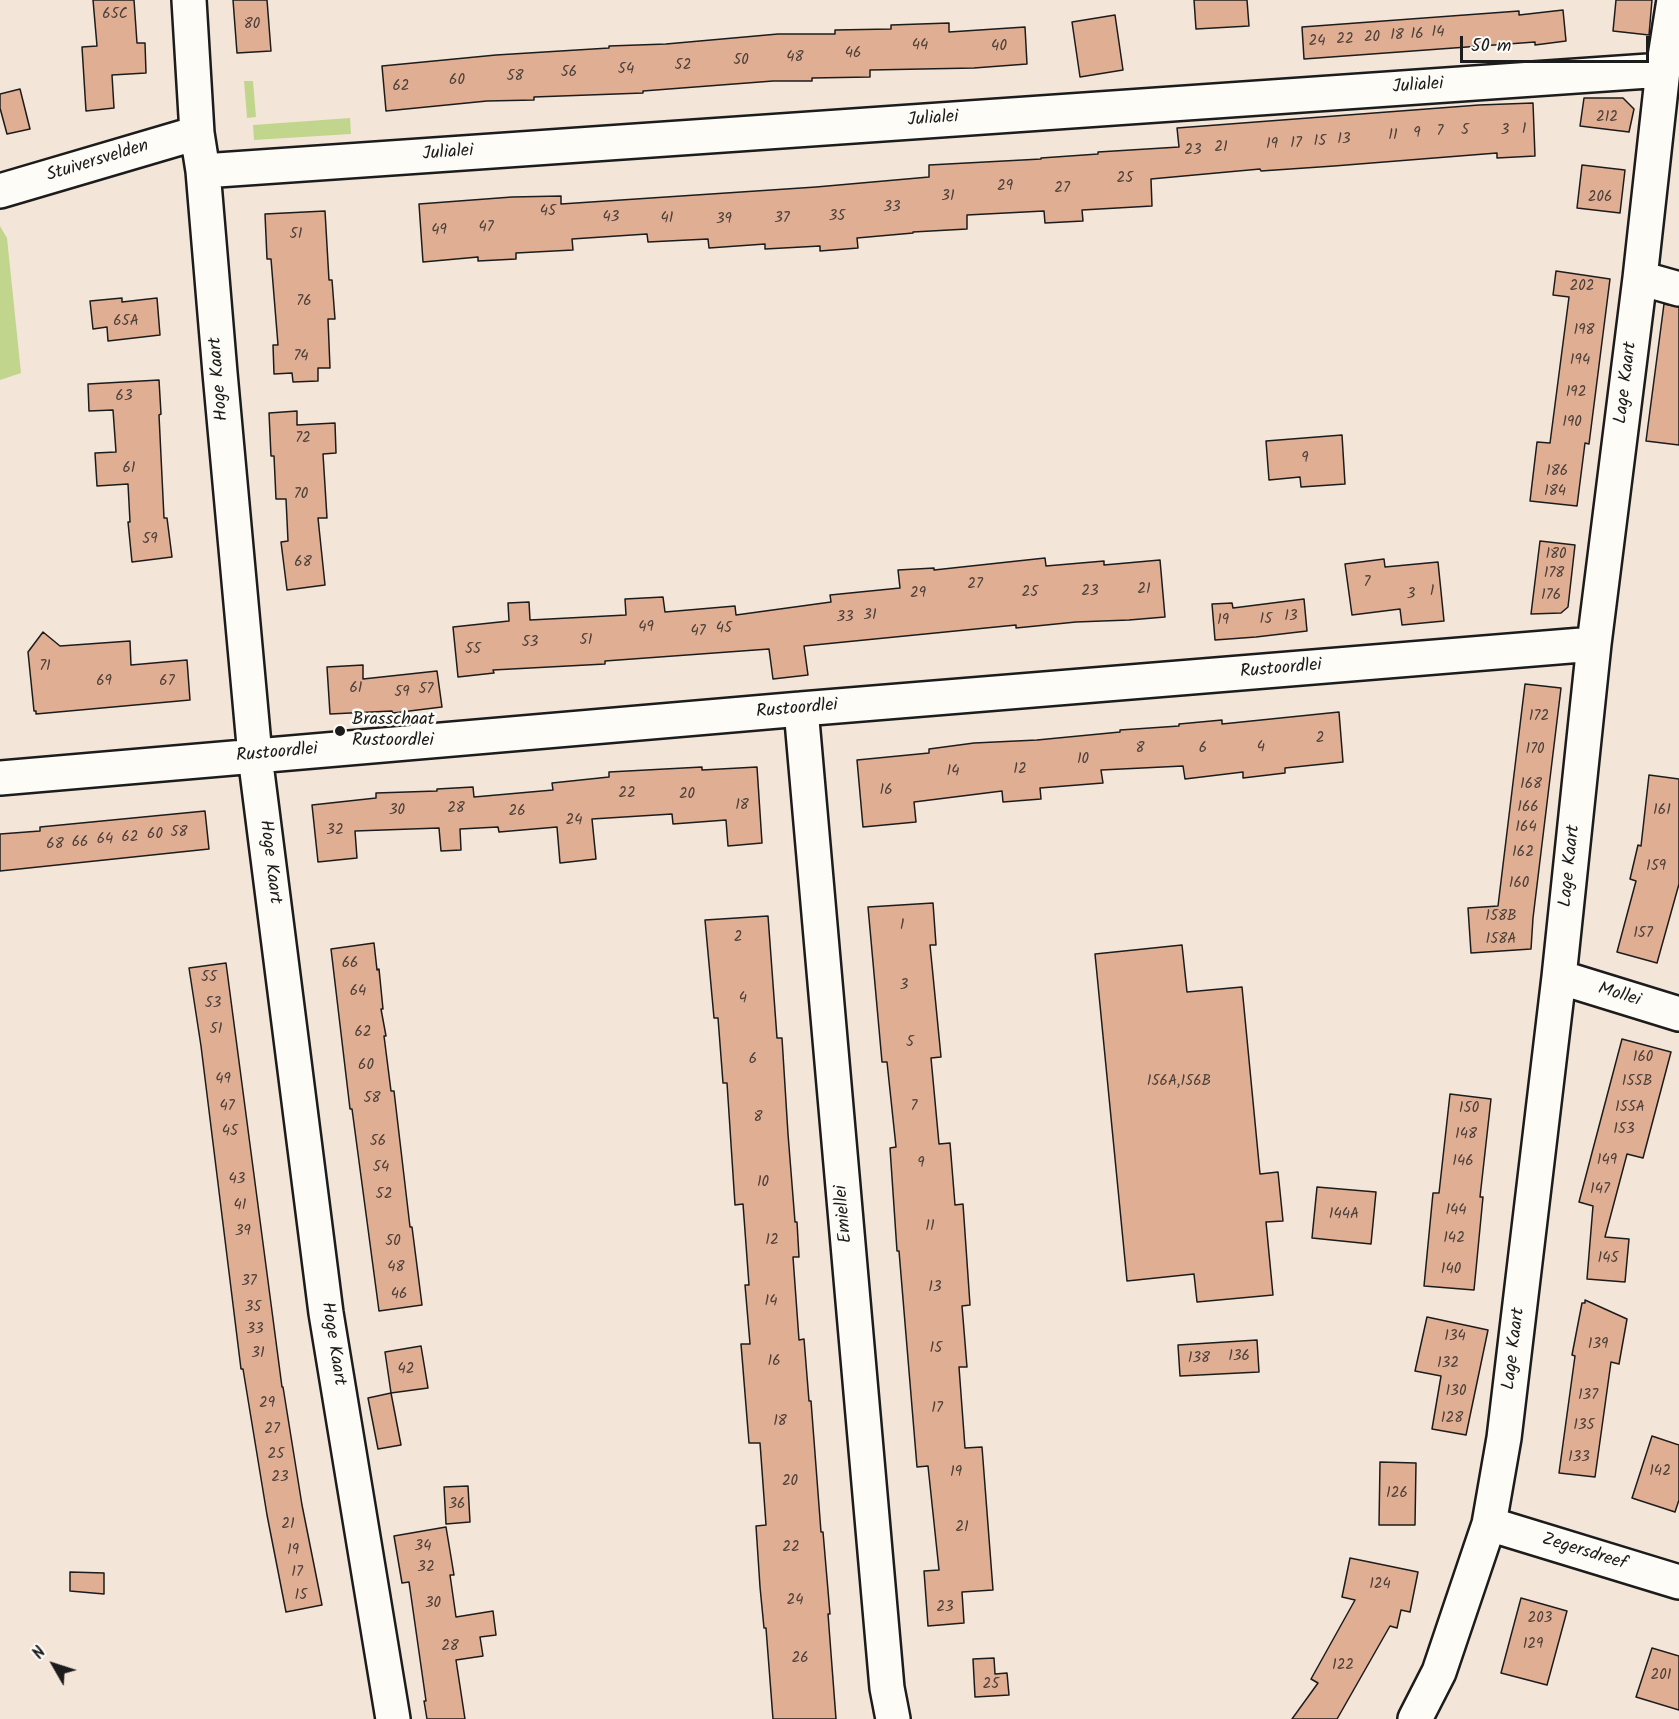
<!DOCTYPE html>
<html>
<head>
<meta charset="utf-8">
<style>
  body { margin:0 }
  #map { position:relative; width:1679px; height:1719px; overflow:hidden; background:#f4e5d9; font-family:Kalam,sans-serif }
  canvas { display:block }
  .north { position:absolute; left:24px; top:1635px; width:60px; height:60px; -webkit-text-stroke:4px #fdfcf7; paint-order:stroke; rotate:309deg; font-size:16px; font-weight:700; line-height:24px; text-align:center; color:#1c1c1c }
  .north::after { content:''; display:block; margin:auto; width:21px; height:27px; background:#1c1c1c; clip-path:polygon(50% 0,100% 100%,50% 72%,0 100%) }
  .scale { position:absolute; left:1460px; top:36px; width:189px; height:27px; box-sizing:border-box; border:3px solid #1c1c1c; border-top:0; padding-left:8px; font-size:18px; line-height:21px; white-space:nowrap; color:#1c1c1c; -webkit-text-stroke:4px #fdfcf7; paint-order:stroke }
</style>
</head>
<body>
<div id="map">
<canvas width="1679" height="1719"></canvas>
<div class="north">N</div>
<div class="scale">50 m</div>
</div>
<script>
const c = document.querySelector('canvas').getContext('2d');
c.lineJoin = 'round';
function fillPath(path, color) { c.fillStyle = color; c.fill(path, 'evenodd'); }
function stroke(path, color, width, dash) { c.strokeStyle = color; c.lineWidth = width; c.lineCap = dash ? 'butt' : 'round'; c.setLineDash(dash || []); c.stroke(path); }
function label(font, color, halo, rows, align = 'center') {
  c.font = font + ' Kalam,sans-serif'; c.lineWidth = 5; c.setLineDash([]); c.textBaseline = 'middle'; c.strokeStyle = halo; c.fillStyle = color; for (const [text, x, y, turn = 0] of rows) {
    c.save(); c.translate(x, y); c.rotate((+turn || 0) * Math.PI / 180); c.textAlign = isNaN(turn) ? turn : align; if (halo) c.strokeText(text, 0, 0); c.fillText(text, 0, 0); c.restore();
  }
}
fillPath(new Path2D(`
  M244,81H253L256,117L247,118Z
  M350,118L351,134L254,140L253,125Z
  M0,226L7,238L21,373L0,380Z`), '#c1d68c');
const building = new Path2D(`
  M93,0H134L137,43H145L146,73L112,75L114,108L86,111L82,47L97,46Z
  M233,0H267L271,51L237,53Z
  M1194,0H1247L1249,26L1196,29Z
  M1616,0H1652L1649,35L1613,31Z
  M1563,10L1566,41L1535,45V42L1304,59L1302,27L1519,11V15Z
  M1115,15L1123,70L1080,77L1072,22Z
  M949,23V32L1025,27L1027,64L974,68L870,70V77L812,78V81H773L643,91V93L534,97V100L487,101L386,111L382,66L496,55L609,48V46L666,44L778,34H835V30L891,29V25Z
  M20,89L30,129L7,134L0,108V94Z
  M1584,98H1623L1634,109L1629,132L1580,126Z
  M1533,103L1535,156L1497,158V153L1334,166L1261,171L1260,169L1151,179L1152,206L1082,210L1083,221L1045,223L1044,211L967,215V229L913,232V233L857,238L858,248L820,251V246L765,249V244L709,248L708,239L648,242L647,234L572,239L573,250L516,253V259L478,261V257L423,262L419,204L512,197L561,196V204L816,187L929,177V165L1041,159V158L1098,154V152L1179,147L1177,128L1479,105Z
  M1582,165L1625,170L1620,213L1577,208Z
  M325,211L329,280H332L335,319H328L330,368H318V381L293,382L292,373L274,374L273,345H278L271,259H267L265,214Z
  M1556,271L1610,279L1589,444L1585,443L1577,506L1530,501L1537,442L1550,443L1569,297L1553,295Z
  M122,298V302L157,298L160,335L108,341L107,327L93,329L90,301Z
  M1664,304L1679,307V445L1646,441Z
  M159,380L161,414L159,415L164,518H167L172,557L132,562L128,522H130L128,484L97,486L95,453L116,452L113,410L89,411L88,384Z
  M297,411V425L335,423L336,453L323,454L327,518H318L325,585L287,590L281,542L288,541L286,499H276L274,456H271L269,413Z
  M1342,435L1345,484L1301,487L1300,477L1269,480L1266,441Z
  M1540,541L1575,545L1568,607L1561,613L1531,614Z
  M1045,558L1046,566L1104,561V565L1160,560L1165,617L1129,620L1076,622L1016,628V625L804,646L808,675L773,679L769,649L605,661V664L493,670L494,673L458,677L453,627L509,621L508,603L529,602L530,620L626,615L625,599L663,597L665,612L735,606L736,615L831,602L830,595L900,588L898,570L934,568V570Z
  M1384,559L1385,567L1438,562L1444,621L1402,625L1400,609L1352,615L1345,564Z
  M1304,599L1307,631L1256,637L1215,640L1212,604L1232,603L1233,608Z
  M43,632L60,646L130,641L131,665L187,660L190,700L36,714V711H34L28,652Z
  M363,665V679L437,671L442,707L393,713L392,711L330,714L327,667Z
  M1525,684L1561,688L1533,918L1531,949L1471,953L1468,908L1498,906Z
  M1339,712L1343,762L1285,768V773L1243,778V772L1185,779L1183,766L1101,770L1103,783L1040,788L1041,799L1003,802L1002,791L914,802L916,822L863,827L857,760L929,753V749L974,743L1037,740L1120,732V730L1179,726V724L1222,720V724Z
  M702,767V770L757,767L762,843L728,846L726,820L673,824L672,814L592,819L596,859L560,863L557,827L499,832L498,827L460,829L461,850L441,851L439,828L355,831L357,858L318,862L312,805L376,798V793L437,791V789L473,787L474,797L553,790L552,783L609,777V772Z
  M1649,775L1679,779V884L1657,963L1617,952L1636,881L1630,879L1638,845L1641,846Z
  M205,811L209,849L0,871V834L40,831V827Z
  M933,903L936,945H930L941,1057L931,1058L939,1144L950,1143L955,1205L963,1204L970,1305L962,1306L967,1367H959L965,1448L982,1447L993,1590L962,1592L964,1623L928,1626L924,1571L939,1570L928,1466L917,1467L899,1251H897L890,1148L896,1147L887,1062H882L868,907Z
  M768,916L777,1038H782L788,1134L795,1222H797L799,1257H793L799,1340L804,1339L809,1401H811L821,1532H823L830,1614H828L836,1719H773L766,1628H764L760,1587L756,1526L766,1525L760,1443H749L741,1344H750L745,1285H749L743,1204L735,1205L727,1083H723L718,1018H714L705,920Z
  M374,943L377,970L379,969L383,1009H381L386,1036H384L391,1091H394L410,1227H412L422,1305L379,1311L352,1109H350L331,949Z
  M1182,945L1187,992L1242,987L1260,1174L1278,1172L1283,1221L1266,1222L1273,1295L1197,1302L1194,1274L1127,1281L1095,954Z
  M226,963L282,1387H283L302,1505L322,1605L286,1612L267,1515L243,1369H241L201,1046L189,968Z
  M1622,1039L1671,1052L1643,1158L1627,1154L1605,1237L1629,1239L1625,1282L1587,1279L1593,1206L1579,1202Z
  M1450,1094L1491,1099L1480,1197H1483L1474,1290L1424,1286L1433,1193H1439Z
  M1317,1187L1376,1192L1371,1244L1312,1238Z
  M1585,1300L1627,1319L1619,1364L1611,1362L1595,1477L1559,1473L1575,1356L1572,1355L1582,1303H1585Z
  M1427,1317L1488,1330L1466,1435L1432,1429L1441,1376L1415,1371Z
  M1257,1340L1259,1372L1180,1376L1178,1345Z
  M421,1346L428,1388L391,1393L385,1352Z
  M391,1393L401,1445L378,1449L368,1398Z
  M1652,1436L1679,1445V1500L1675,1512L1632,1498Z
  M1380,1462L1416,1463L1415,1525H1379Z
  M468,1486L470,1522L446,1524L444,1487Z
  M446,1527L454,1575H450L456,1617L493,1611L496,1635L480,1637L483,1656L456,1660L465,1719H427L424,1701H426L409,1582L402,1583L394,1536Z
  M1350,1558L1418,1572L1410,1612L1401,1610L1397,1628L1390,1626L1337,1719H1292L1318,1683L1311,1679L1355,1600L1342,1597Z
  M70,1572L104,1573V1594L70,1591Z
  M1521,1598L1567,1611L1547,1685L1501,1673Z
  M1652,1648L1679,1656V1710L1636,1697Z
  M994,1658L995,1674L1007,1673L1009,1695L975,1697L973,1659Z`);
fillPath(building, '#e0ae93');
stroke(building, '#1c1c1c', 1.5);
const minor = new Path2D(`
  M189,0L197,133L203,171L220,373L255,756L326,1313L393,1719
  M203,171L1663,70
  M0,191L197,133
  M1640,278L1679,289
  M801,709L887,1688L893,1719
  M0,778L801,709L1594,644
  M1559,977L1679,1014
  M1489,1524L1679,1582
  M1415,1719L1439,1672L1489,1524L1504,1438L1559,977L1594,644L1640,278L1663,70L1674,0`);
stroke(minor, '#1c1c1c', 38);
stroke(minor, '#fdfcf7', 33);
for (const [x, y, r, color] of [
  [340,731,6,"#1c1c1c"]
]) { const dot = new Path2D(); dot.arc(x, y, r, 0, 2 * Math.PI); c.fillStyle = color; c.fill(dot); stroke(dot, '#fdfcf7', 2); }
label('15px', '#4d403a', null, [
  ["65C",115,15],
  ["80",252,25],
  ["14",1438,33],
  ["16",1417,35],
  ["18",1397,36],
  ["20",1372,38],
  ["22",1345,40],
  ["24",1317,42],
  ["44",920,46],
  ["40",999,47],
  ["46",853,54],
  ["48",795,58],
  ["50",741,61],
  ["52",683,66],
  ["54",626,70],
  ["56",569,73],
  ["58",515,77],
  ["60",457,81],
  ["62",401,87],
  ["212",1607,118],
  ["1",1524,130],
  ["5",1465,131],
  ["3",1505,131],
  ["7",1440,132],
  ["9",1417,134],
  ["11",1393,136],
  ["13",1344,140],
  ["15",1320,142],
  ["17",1296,144],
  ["19",1272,145],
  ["21",1221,148],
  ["23",1193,151],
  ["25",1125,179],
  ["29",1005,187],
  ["27",1062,189],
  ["31",948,197],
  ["206",1600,198],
  ["33",892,208],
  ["45",548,212],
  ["35",837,217],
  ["43",611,218],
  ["41",667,219],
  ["37",782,219],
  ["39",724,220],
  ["47",486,228],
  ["49",439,231],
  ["51",296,235],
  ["202",1582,287],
  ["76",304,302],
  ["65A",126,322],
  ["198",1584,331],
  ["74",301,357],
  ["194",1580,361],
  ["192",1576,393],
  ["63",124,397],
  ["190",1572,423],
  ["72",303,439],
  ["9",1305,459],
  ["61",129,469],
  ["186",1557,472],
  ["184",1555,492],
  ["70",301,495],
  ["59",150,540],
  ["180",1556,555],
  ["68",303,563],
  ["178",1554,574],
  ["7",1367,583],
  ["27",975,585],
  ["21",1144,590],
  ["23",1090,592],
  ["1",1432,592],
  ["25",1030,593],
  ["29",918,594],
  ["3",1411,595],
  ["176",1551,596],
  ["31",870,616],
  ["13",1291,617],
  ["33",845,618],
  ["15",1266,620],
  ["19",1223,621],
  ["49",646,628],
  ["45",724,629],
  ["47",698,632],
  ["51",586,641],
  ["53",530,643],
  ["55",473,650],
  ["71",45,667],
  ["69",104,682],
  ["67",167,682],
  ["61",356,689],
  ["57",426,690],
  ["59",402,693],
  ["172",1539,717],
  ["2",1320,739],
  ["4",1261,748],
  ["8",1140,749],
  ["6",1203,749],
  ["170",1535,750],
  ["10",1083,760],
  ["12",1020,770],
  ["14",953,772],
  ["168",1531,785],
  ["16",886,791],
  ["22",627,794],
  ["20",687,795],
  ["18",742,806],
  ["166",1528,808],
  ["28",456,809],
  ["30",397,811],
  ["161",1662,811],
  ["26",517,812],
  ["24",574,821],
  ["164",1526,828],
  ["32",335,831],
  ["58",179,833],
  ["60",155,835],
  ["62",130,838],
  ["64",105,840],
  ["66",80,843],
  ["68",55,845],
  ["162",1523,853],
  ["159",1656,867],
  ["160",1519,884],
  ["158B",1501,917],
  ["1",902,926],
  ["157",1643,934],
  ["2",738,938],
  ["158A",1501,940],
  ["66",350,964],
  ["55",209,978],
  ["3",904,986],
  ["64",358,992],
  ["4",743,999],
  ["53",213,1004],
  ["51",216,1030],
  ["62",363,1033],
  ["5",910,1043],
  ["160",1643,1058],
  ["6",753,1060],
  ["60",366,1066],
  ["49",223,1080],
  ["156A,156B",1179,1082],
  ["155B",1637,1082],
  ["58",372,1099],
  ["47",227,1107],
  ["7",914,1107],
  ["155A",1630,1108],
  ["150",1469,1109],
  ["8",758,1118],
  ["153",1624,1130],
  ["45",230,1132],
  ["148",1466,1135],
  ["56",378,1142],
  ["149",1607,1161],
  ["146",1463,1162],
  ["9",921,1164],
  ["54",381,1168],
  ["43",237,1180],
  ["10",763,1183],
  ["147",1600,1190],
  ["52",384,1195],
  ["41",240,1206],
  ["144",1456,1211],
  ["144A",1344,1215],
  ["11",930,1227],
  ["39",243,1232],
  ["142",1454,1239],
  ["12",772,1241],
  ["50",393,1242],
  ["145",1608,1259],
  ["48",396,1268],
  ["140",1451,1270],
  ["37",249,1282],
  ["13",935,1288],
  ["46",399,1295],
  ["14",771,1302],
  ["35",253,1308],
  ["33",255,1330],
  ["134",1455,1337],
  ["139",1598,1345],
  ["15",936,1349],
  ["31",258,1354],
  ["136",1239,1357],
  ["138",1199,1359],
  ["16",774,1362],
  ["132",1448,1364],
  ["42",406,1370],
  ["130",1456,1392],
  ["137",1588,1396],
  ["29",267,1404],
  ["17",937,1409],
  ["128",1452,1419],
  ["18",780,1422],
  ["135",1584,1426],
  ["27",272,1430],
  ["25",276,1455],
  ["133",1579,1458],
  ["142",1660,1472],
  ["19",956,1473],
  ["23",280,1478],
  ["20",790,1482],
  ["126",1397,1494],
  ["36",457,1505],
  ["21",288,1525],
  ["21",962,1528],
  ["34",423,1547],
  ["22",791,1548],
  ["19",293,1551],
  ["32",426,1568],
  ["17",297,1573],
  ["124",1380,1585],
  ["15",301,1596],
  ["24",795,1601],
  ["30",433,1604],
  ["23",945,1608],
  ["203",1540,1619],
  ["129",1533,1645],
  ["28",450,1647],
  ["26",800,1659],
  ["122",1343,1666],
  ["201",1661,1676],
  ["25",991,1685]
]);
label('18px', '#1c1c1c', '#fdfcf7', [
  ["Julialei",1418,87,-4],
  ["Julialei",933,120,-4],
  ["Julialei",448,154,-4],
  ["Stuiversvelden",98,162,-17],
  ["Hoge Kaart",220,379,-95],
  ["Lage Kaart",1627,383,-83],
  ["Rustoordlei",1281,670,-5],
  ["Rustoordlei",797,710,-5],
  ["Rustoordlei",277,754,-5],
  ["Hoge Kaart",269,862,83],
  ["Lage Kaart",1571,866,-84],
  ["Mollei",1619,996,17],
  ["Emiellei",845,1214,-95],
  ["Hoge Kaart",332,1344,81],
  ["Lage Kaart",1515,1349,-83],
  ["Zegersdreef",1584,1553,17]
]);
label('18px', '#1c1c1c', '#fdfcf7', [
  ["Brasschaat",352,721],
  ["Rustoordlei",352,742]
], 'left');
</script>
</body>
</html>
